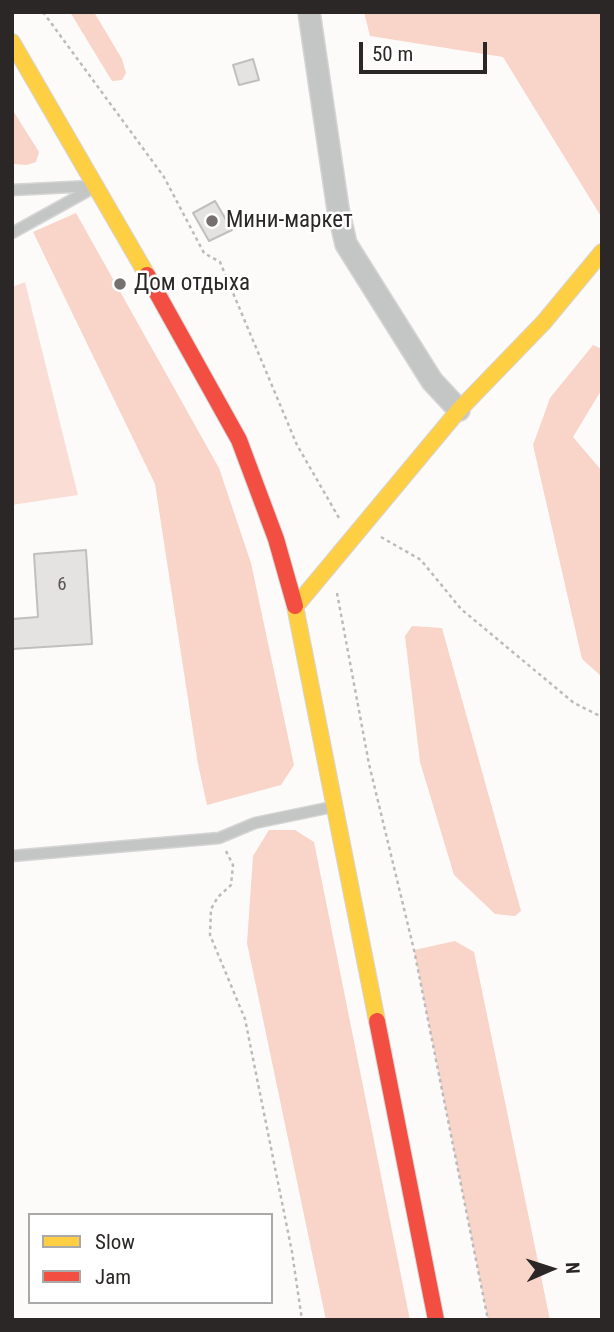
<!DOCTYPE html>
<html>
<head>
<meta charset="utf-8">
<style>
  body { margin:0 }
  #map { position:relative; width:614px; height:1332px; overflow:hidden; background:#fdfbfa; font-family:"Roboto Condensed",sans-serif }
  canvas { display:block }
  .frame { position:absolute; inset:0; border:14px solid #2b2726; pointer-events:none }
  .legend { position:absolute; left:28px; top:1213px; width:245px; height:91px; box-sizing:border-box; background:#fff; border:2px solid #aaa9a8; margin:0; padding:9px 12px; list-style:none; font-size:21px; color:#2b2726 }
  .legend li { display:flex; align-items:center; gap:14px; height:35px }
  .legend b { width:35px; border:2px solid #aaa9a8 }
  .north { position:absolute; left:516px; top:1234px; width:70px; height:70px; -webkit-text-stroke:5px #fff; paint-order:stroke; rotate:87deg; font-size:19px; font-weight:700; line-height:28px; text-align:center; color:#2b2726 }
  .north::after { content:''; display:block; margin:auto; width:24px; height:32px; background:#2b2726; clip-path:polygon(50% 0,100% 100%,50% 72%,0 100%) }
  .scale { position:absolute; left:359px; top:42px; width:128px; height:32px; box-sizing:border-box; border:4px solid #2b2726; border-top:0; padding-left:9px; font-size:21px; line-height:24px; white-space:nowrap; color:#2b2726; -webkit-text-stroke:5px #fff; paint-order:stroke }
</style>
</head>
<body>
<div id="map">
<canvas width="614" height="1332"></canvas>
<div class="frame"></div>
<ul class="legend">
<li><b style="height:9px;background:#ffcf43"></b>Slow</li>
<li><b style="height:9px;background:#f24e42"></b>Jam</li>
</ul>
<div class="north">N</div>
<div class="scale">50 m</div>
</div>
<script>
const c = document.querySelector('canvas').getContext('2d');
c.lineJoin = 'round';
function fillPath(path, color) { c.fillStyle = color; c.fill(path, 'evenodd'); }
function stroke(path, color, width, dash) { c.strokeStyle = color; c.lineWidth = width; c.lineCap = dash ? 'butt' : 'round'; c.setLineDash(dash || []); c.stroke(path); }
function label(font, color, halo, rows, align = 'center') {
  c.font = font + ' "Roboto Condensed",sans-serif'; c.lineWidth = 5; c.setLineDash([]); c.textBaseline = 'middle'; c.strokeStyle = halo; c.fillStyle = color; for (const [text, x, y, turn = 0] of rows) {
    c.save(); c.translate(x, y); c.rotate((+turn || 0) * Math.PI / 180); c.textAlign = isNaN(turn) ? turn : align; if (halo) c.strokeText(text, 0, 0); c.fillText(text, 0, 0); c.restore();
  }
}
fillPath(new Path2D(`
  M25,282L78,495L12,505V287Z`), '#faded5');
fillPath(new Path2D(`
  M70,12H94L122,59L126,73L122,80L112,81Z
  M364,12H602V218L503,57L370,36Z
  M12,109L39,152L36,162L27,165L12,164Z
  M76,213L219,468L251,563L294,765L281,785L207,805L198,764L155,484L33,232Z
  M593,345L602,349V389L573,437L602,471V677L582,659L533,445L550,398Z
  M412,626L442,628L521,911L515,916L495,914L454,875L420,762L405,636Z
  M269,830H295L314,842L410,1320H326L247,943L253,856Z
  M455,941L474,952L550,1320H488L414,950Z`), '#f9d4c8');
const building = new Path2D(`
  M253,59L259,80L239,85L233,65Z
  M215,201L232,230L209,241L193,213Z
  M86,550L92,644L12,649V619L38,617L34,554Z`);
fillPath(building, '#e5e3e2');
stroke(building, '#c1bebe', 2);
const lane = new Path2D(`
  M12,190L91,186
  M12,233L95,187
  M12,856L219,838L255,823L332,807`);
const street = new Path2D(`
  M309,12L338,209L346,244L432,381L459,410`);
const slow = new Path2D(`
  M12,42L147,275
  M295,606L377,1021
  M295,607L459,410L544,322L602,252`);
const jam = new Path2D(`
  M147,275L239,440L276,539L295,606
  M377,1021L436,1320`);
stroke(lane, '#d6d5d5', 13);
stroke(street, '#d6d5d5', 24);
stroke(slow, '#d6d5d5', 18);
stroke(jam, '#d6d5d5', 18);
stroke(new Path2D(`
  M43,12L164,177L204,253L220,262L297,445L339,518
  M381,537L421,560L461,609L574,703L602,717
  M337,593L369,764L414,950L488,1320
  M226,851L233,865L231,885L218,897L211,909L210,935L245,1019L292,1252L302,1320`), '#bcbbbc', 2.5, [3.5, 3.5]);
stroke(lane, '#c4c5c5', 10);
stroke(street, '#c4c5c5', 21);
stroke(slow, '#ffcf43', 16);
stroke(jam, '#f24e42', 16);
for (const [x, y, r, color] of [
  [212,221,7,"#747170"],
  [120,284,7,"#747170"]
]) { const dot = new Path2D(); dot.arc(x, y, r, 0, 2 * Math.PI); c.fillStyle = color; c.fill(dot); stroke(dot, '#fff', 2.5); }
label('19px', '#5a5655', null, [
  ["6",62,585]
]);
label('23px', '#2b2726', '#fff', [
  ["Мини-маркет",226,221],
  ["Дом отдыха",134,284]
], 'left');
</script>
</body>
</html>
